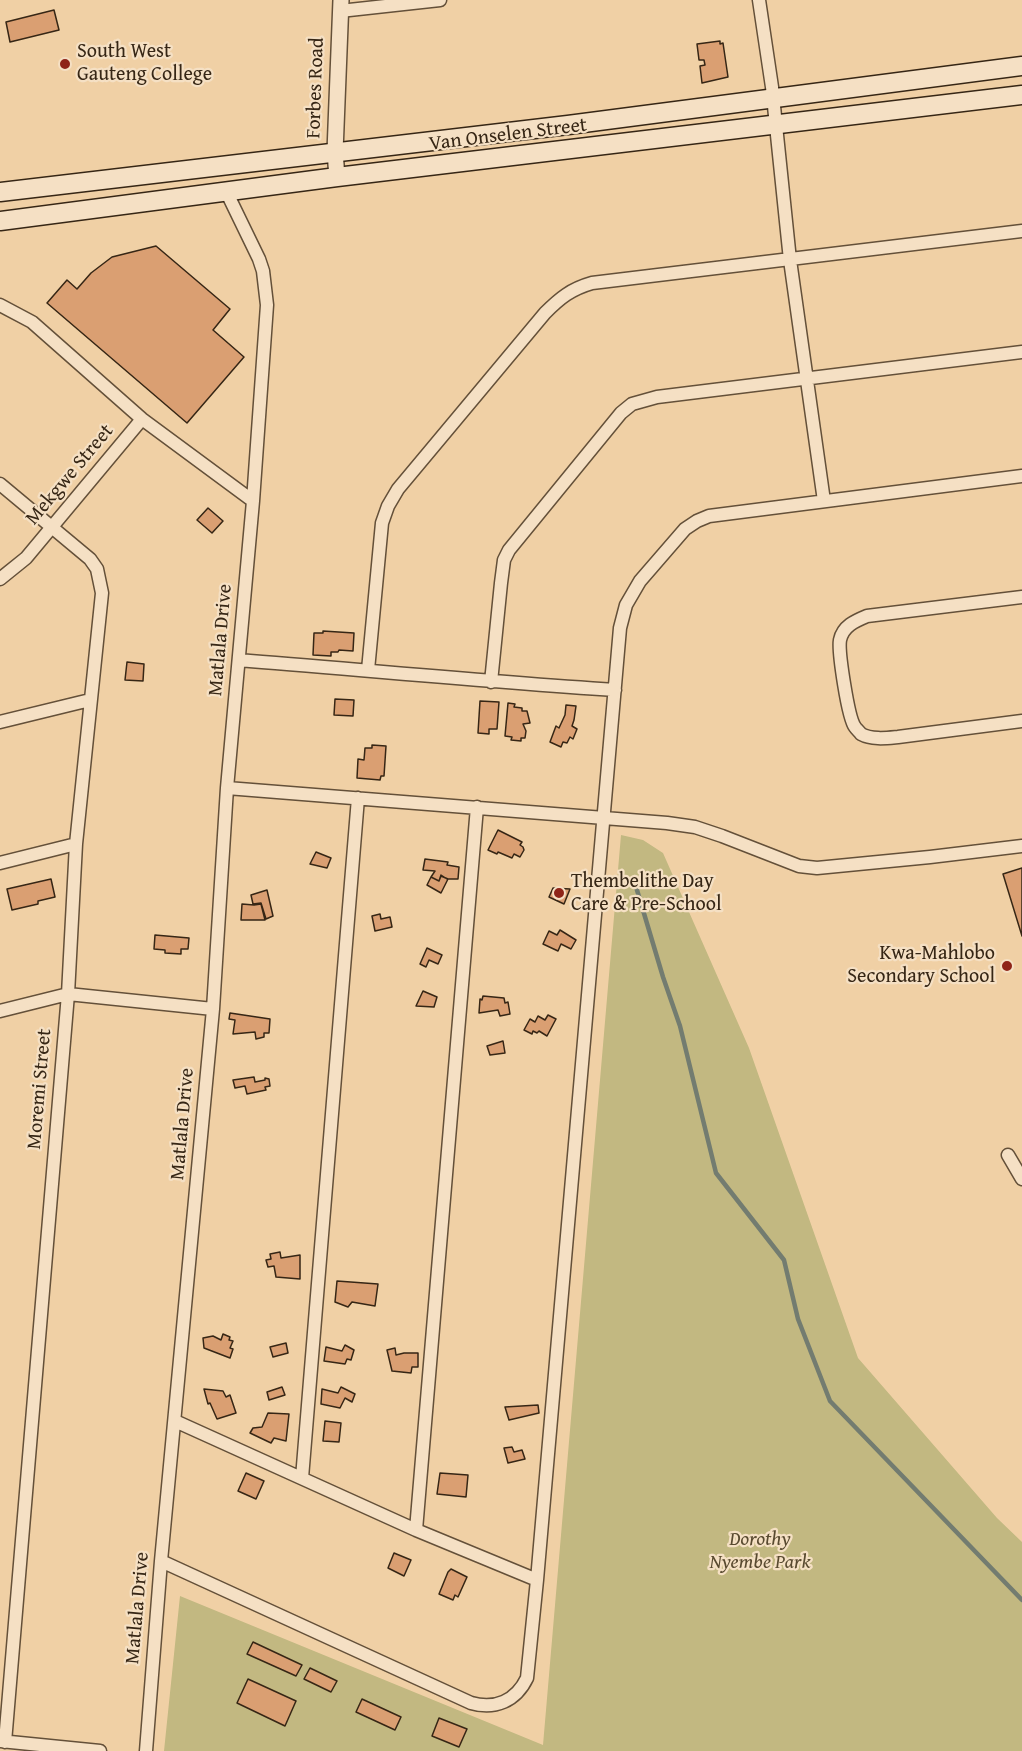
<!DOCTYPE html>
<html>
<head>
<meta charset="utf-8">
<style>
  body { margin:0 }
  canvas { display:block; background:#f0d0a5 }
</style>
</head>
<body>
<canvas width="1022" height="1751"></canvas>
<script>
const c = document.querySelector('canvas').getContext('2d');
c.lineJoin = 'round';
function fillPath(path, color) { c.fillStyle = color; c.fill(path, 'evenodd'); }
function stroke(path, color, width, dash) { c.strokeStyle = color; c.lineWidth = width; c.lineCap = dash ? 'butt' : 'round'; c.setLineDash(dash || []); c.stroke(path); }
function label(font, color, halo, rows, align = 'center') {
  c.font = font + ' "Gentium Book Plus",serif'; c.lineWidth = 4.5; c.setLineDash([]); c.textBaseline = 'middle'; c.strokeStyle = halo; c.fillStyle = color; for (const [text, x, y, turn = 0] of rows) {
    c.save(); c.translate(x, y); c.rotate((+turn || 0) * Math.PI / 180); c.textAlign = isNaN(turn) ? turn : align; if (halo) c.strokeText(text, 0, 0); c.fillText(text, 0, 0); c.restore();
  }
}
fillPath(new Path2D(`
  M621,835L643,840L663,853L749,1048L858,1358L997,1518L1022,1542V1751H164L180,1596L543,1745Z`), '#c2b881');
stroke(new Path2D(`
  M634,880L663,977L680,1026L716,1173L784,1260L798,1319L830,1401L1022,1600`), '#737c70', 4.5);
const building = new Path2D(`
  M54,10L59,30L10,42L6,22Z
  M720,41V44L723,43L728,77L702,83L700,66L705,65L704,60H699L697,44Z
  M156,246L230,309L213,330L244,357L187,423L47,303L67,280L77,289L91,273L112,257Z
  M208,508L223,521L212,533L197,520Z
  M323,631L354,633L353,651L339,650L338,652H331V656L313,655L314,633H323Z
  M127,662L144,664L143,681L125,680Z
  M335,699L354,700L353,716L334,715Z
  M480,701L499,702L497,729H489V734L478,733Z
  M508,703L515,704L514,707L522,708V711H527L530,723L523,724L526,731L525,738H521V741L511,740L512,737L505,736Z
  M566,705L576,706L574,720L572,726L577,729L573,739L570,737L567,743L563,742L561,747L550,742L556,726L559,728L565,715Z
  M372,745L386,746L384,776H381L380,780L357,778L358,759L364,760L365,748H372Z
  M498,830L522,842L520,845L523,847L524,850L520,857L514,854L512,858L498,852L497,854L488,850Z
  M316,852L331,858L327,868L310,864Z
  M425,859L448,862L447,865L459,867L458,879H447L441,875L439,881L431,877L435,871L423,870Z
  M1022,868V936L1003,874Z
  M441,876L448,879L441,893L427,885L431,877L439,881Z
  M51,879L55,897L38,901V904L12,910L7,889Z
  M553,888L570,889L564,904L549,897Z
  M267,890L273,916L266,919L261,903L253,904L251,895Z
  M242,904L254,905L261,904L265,920H241Z
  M380,914L381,919L390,917L392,927L375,931L372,916Z
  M560,930L576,940L571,949L561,944L558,951L543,944L549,931L557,935Z
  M155,935L189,938L188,949H181V954L165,953V950L154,949Z
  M427,948L442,955L438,964L429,960L426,967L420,964Z
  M423,991L437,997L434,1007L416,1006Z
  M483,996L504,998L505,1003L508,1002L510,1014L500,1016L498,1010L479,1013L480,999L482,1000Z
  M230,1013L270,1019L269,1033H264V1037L256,1039L255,1032L233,1034L235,1020L229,1019Z
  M548,1015L556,1019L547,1036L539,1031L537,1033L533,1031L532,1034L524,1030L530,1019L535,1022L538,1016L545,1020Z
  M503,1041L505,1053L490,1055L487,1046Z
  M254,1077L255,1082L265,1080V1078L269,1079L270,1086L265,1087L266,1090L247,1094L245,1086L235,1088L233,1080Z
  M280,1252L281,1258L300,1255V1279L276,1277L274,1266L268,1267L266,1260L271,1259L270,1254Z
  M337,1281L378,1284L375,1306L352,1302L348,1307L335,1302Z
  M223,1334L230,1337L229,1340L233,1341L230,1348L233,1349L230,1358L204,1348L203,1338L213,1336L221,1340Z
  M286,1343L288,1353L273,1357L270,1347Z
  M345,1345L354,1350L351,1360L347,1359L345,1364L324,1361L326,1347L342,1351Z
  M395,1348L396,1355L404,1353H418V1367H412L411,1373L392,1371L387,1350Z
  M282,1387L285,1395L269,1400L267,1392Z
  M341,1387L355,1394L352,1402L345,1398L340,1408L321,1404L322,1389L338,1393Z
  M204,1389L223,1391L226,1397L230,1395L236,1413L217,1419L210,1403L208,1404Z
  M538,1405L539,1413L509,1420L505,1407Z
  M268,1413L289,1414L286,1441L274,1438L271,1443L250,1433L253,1428L262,1427Z
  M325,1421L341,1423L339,1442L323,1441Z
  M512,1447L514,1452L522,1450L525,1459L508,1463L504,1448Z
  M246,1473L264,1481L256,1499L238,1491Z
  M440,1473L468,1475L466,1497L437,1494Z
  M394,1553L411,1560L404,1576L388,1568Z
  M451,1569L467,1577L458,1597L455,1595L453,1600L439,1594L448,1572Z
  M253,1642L302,1665L296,1676L247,1654Z
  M310,1668L337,1681L331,1692L304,1679Z
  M248,1679L296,1701L285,1726L237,1703Z
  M362,1699L401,1717L395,1730L356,1712Z
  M439,1718L467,1729L459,1747L432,1736Z`);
fillPath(building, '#da9f72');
stroke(building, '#362615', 1.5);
const minor = new Path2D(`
  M759,0L772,87L790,260L824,501
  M340,11L440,0
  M0,305L32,322L142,419L253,501
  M0,484L90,559L97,569L102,593L76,844L68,994L5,1742
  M0,579L26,558L142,419
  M1022,597L867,616C855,621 843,626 840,640C838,651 848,718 855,727C855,728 861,733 861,734C872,740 887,738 898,737L1022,721
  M239,660C364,670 489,682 615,690
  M368,670L382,523L388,506L398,489L545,313C560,298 571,289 592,283L1022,231
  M491,682L501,583L504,560L509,550L621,413L632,404L657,397L1022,352
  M0,722L90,700
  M227,788L667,823L695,827L722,836L799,866L817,868L930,857L1022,846
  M0,863L76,844
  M0,1011L68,994L213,1009
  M1008,1155L1022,1179
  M175,1421L416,1530L537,1580
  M302,1478L358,798
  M416,1530L477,807
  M161,1561L471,1703C495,1710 516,1701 527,1678L537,1580L620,628L626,605L640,581L685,529L697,521L709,516L1022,476
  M0,1741L100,1751
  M146,1751L161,1561L213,1009L227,788L253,501L267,305L263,271L259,259L227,193`);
const tertiary = new Path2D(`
  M337,177L335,152L341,0`);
const secondary = new Path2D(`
  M0,192L568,125L1022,66
  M0,221L337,177L1022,95`);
stroke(minor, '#645039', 15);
stroke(tertiary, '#645039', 18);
stroke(secondary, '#362615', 21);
stroke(minor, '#f5e0c4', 12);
stroke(tertiary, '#f5e0c4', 15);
stroke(secondary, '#f5e0c4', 18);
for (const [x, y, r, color] of [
  [65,64,6,"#8f2418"],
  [559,893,6,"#8f2418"],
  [1007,966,6,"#8f2418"]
]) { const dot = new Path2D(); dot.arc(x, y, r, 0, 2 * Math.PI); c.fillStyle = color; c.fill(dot); stroke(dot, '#f5e0c4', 2); }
label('20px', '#362615', '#f5e0c4', [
  ["South West",77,52],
  ["Gauteng College",77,75],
  ["Thembelithe Day",571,882],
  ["Care & Pre-School",571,905],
  ["Kwa-Mahlobo",995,954,"right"],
  ["Secondary School",995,977,"right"]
], 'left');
label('20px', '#362615', '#f5e0c4', [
  ["Forbes Road",316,88,-88],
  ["Van Onselen Street",508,135,-7],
  ["Mekgwe Street",70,475,-50],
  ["Matlala Drive",221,640,-85],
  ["Moremi Street",40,1089,-85],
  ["Matlala Drive",183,1124,-85],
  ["Matlala Drive",138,1608,-85]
]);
label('italic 20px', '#594a30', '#f5e0c4', [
  ["Dorothy",760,1540],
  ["Nyembe Park",760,1563]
]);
</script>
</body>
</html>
